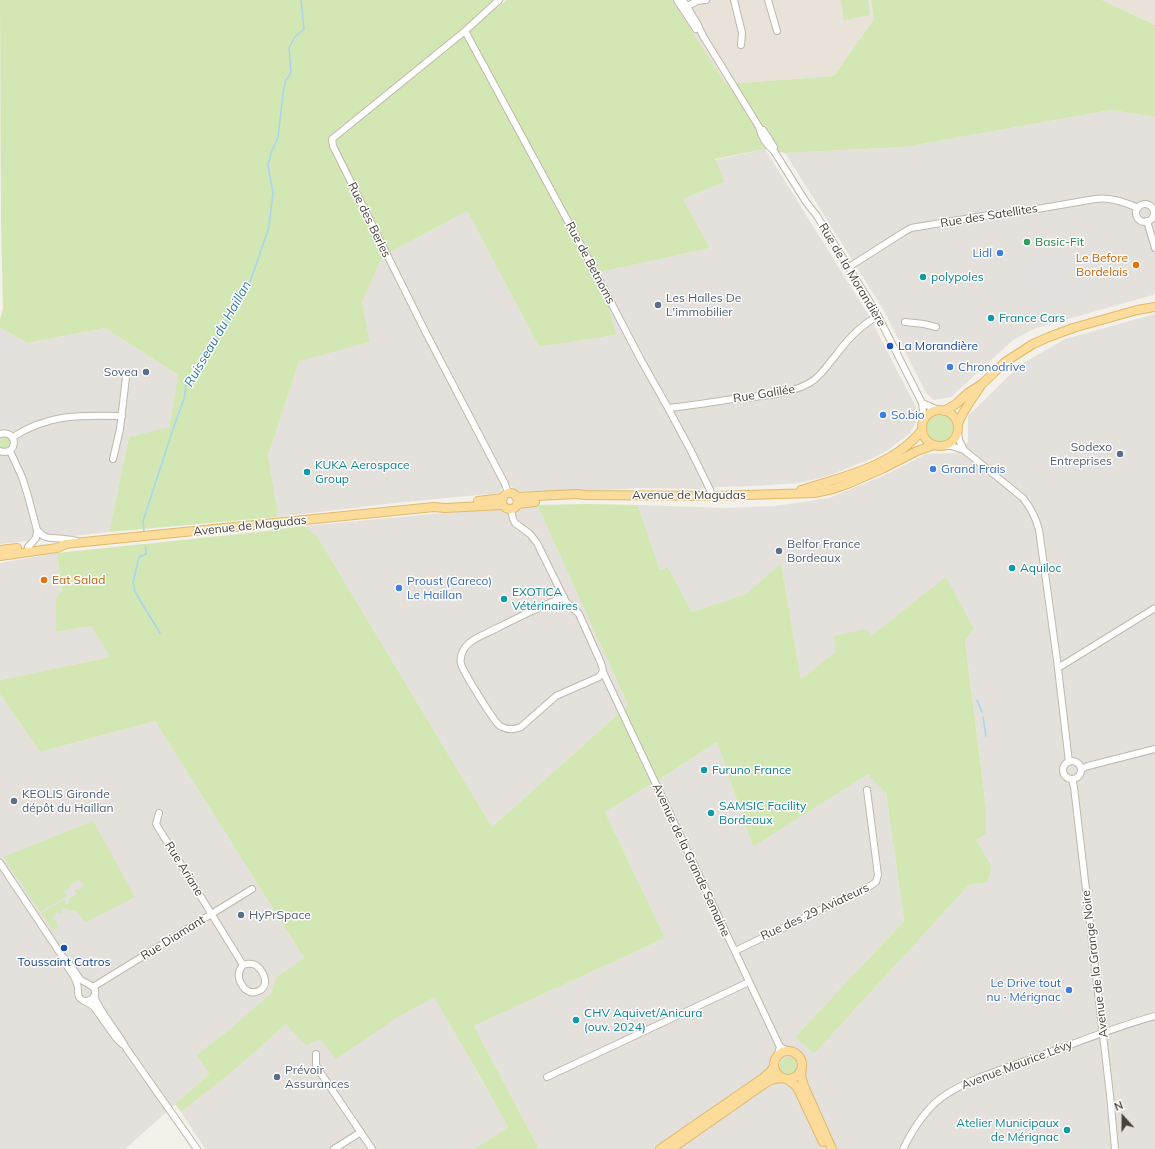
<!DOCTYPE html>
<html>
<head>
<meta charset="utf-8">
<style>
  body { margin:0 }
  #map { position:relative; width:1155px; height:1149px; overflow:hidden; background:#f4f1ea; font-family:Mulish,sans-serif }
  canvas { display:block }
  .north { position:absolute; left:1103px; top:1097px; width:40px; height:40px; -webkit-text-stroke:3px #fff; paint-order:stroke; rotate:339deg; font-size:11px; font-weight:700; line-height:16px; text-align:center; color:#484138 }
  .north::after { content:''; display:block; margin:auto; width:14px; height:18px; background:#484138; clip-path:polygon(50% 0,100% 100%,50% 72%,0 100%) }
</style>
</head>
<body>
<div id="map">
<canvas width="1155" height="1149"></canvas>
<div class="north">N</div>
</div>
<script>
const c = document.querySelector('canvas').getContext('2d');
c.lineJoin = 'round';
function fillPath(path, color) { c.fillStyle = color; c.fill(path, 'evenodd'); }
function stroke(path, color, width, dash) { c.strokeStyle = color; c.lineWidth = width; c.lineCap = dash ? 'butt' : 'round'; c.setLineDash(dash || []); c.stroke(path); }
function label(font, color, halo, rows, align = 'center') {
  c.font = font + ' Mulish,sans-serif'; c.lineWidth = 3; c.setLineDash([]); c.textBaseline = 'middle'; c.strokeStyle = halo; c.fillStyle = color; for (const [text, x, y, turn = 0] of rows) {
    c.save(); c.translate(x, y); c.rotate((+turn || 0) * Math.PI / 180); c.textAlign = isNaN(turn) ? turn : align; if (halo) c.strokeText(text, 0, 0); c.fillText(text, 0, 0); c.restore();
  }
}
fillPath(new Path2D(`
  M672,0H871L874,19L834,76L725,84Z
  M1102,0H1155V25Z`), '#e8e2d8');
fillPath(new Path2D(`
  M1111,110L1155,117V291L1153,295L1036,328L1013,340L951,397L934,400L926,393L883,309L785,153L905,147Z
  M765,149L869,316L916,407V421L910,433L888,450L873,458L825,477L799,483L755,486L718,487L699,489L638,488L587,491H518L509,485L503,486L499,493L395,503L277,517L278,512L268,456L299,360L370,342L362,302L383,256L467,211L539,347L616,335L601,272L710,248L683,199L725,182L715,160Z
  M1155,314V1149H539L474,1026L665,938L605,812L663,777L717,742L753,847L869,773L886,793L904,921L795,1037L814,1054L969,885L988,882L992,866L976,840L986,807L965,640L946,578L871,636L837,652L801,679L781,563L746,594L692,612L668,567L660,570L638,505L725,508L775,506L829,498L883,476L926,454L956,453L968,442V416L1020,365L1065,339Z
  M0,328L28,343L105,328L178,375L169,428L129,437L109,532L0,544Z
  M537,505L628,705L492,827L317,536L304,526L455,512L498,510L506,513H515L521,507Z
  M57,553L62,591L56,632L91,626L110,657L0,680V563Z
  M0,694L40,752L155,721L304,958L275,978L272,992L230,1029L198,1055L209,1074L125,1149H0Z
  M434,996L508,1127L474,1149H205L181,1112L230,1074L286,1024L306,1046L319,1039L395,1019Z`), '#e4e0db');
fillPath(new Path2D(`
  M0,0H493L495,9L507,0H672L726,84L834,76L874,19L871,0H1102L1155,25V117L1111,110L905,147L785,153L765,149L715,159L725,182L683,199L710,248L601,272L616,335L539,347L467,211L383,256L362,302L370,342L299,361L268,456L278,512L277,517L109,532L129,437L169,427L178,375L105,328L28,343L0,328V320L3,309L1,220Z
  M841,0H868L870,15L844,20Z
  M927 428a13 13 0 1 1 26 0a13 13 0 1 1-26 0Z
  M1,436H7L11,441L9,447L6,449L0,448Z
  M587,504L638,505L660,570L668,567L692,612L746,594L781,563L801,679L836,652L834,636L866,629L871,636L946,577L974,629L965,640L986,807V833L976,840L992,866L988,882L969,885L814,1054L795,1037L904,921L886,793L868,774L753,847L717,742L663,777L605,812L665,938L474,1026L539,1149H474L508,1127L475,1068L434,997L395,1019L336,1059L320,1039L306,1046L286,1024L230,1074L181,1112L175,1104L209,1074L197,1055L230,1029L272,992L275,978L304,958L155,721L40,752L0,694V680L110,657L91,626L56,632V599L62,591L57,553L249,533L304,526L317,536L492,827L628,705L537,505Z
  M93,821L135,897L85,922L76,911L62,908L61,914L55,913L53,919L56,920L59,928L54,931L41,913L64,900L68,905L69,899L77,894L74,890L79,889L84,886L80,880L76,881L70,885L71,887L64,891L67,896L40,912L3,857Z
  M780 1066a9 9 0 1 1 18 0a9 9 0 1 1-18 0Z`), '#d2e7b4');
fillPath(new Path2D(`
  M1089,247L1092,265H1093L1108,250L1122,264L1128,291L1100,299L1030,314L1020,259Z
  M9,334L26,347L17,360L3,350L0,354V340L4,335L7,337Z
  M0,407L29,412L27,420L22,419V422L0,418Z
  M31,456H35V461H43V478H36L35,480H31Z
  M946,457L956,458L975,474L967,479L962,485L955,478L946,460Z
  M42,502L47,521L44,522L39,503Z
  M24,505L30,529L28,534L27,536L22,538L0,541V538L23,535L25,533L27,529L21,506Z
  M81,516H100V523L102,524V527H81Z
  M73,911H76L83,921L67,929L63,930L61,929L54,933V931L59,927L56,920L53,919L55,912L61,914L59,920L61,924L63,925L66,924L69,918L71,919Z`), '#e3e1de');
stroke(new Path2D(`
  M144,531L143,521L174,426L184,399L186,384L248,288L269,227L273,193L268,165L271,153L278,138L283,93L286,80L291,73L289,48L295,37L304,29L301,0
  M146,547V554L139,557L133,583L135,592L160,633
  M977,700L982,712
  M983,717L986,736`), '#a8d5ef', 1.5);
const minor = new Path2D(`
  M499,0L465,31L332,139L333,146L426,333L505,484L507,490L508,494
  M677,0L696,29
  M683,0L698,25L703,36L759,127C761,136 767,145 774,151L806,202L817,216L876,312L922,403L924,419
  M734,0L742,33L741,45
  M768,0L777,31
  M684,8L697,1L706,0
  M465,31L591,264L641,360L668,408L691,451L713,496
  M763,130L769,139L774,147
  M1136 213a9 9 0 1 1 18 0a9 9 0 1 1-18 0Z
  M1147,221L1155,248
  M849,267L904,232L911,228L995,214L1014,213L1095,199C1110,197 1124,202 1138,208
  M905,322L924,324L936,327
  M922,403L938,410
  M668,408C688,406 707,403 726,400C750,397 795,395 814,380C823,373 829,363 836,355C847,340 861,325 878,316
  M958,432L959,440L964,450
  M0,434C19,429 18,457 0,451
  M13,437C49,414 80,415 122,416
  M943,446H951L964,450L1023,498C1031,508 1036,518 1039,530L1057,660L1069,762
  M10,451L22,477L28,496L37,530L36,538L28,547
  M113,459L120,429L126,377
  M511,509L513,519L515,523L530,534L537,543L566,602L579,614L601,663C603,669 604,672 599,677L556,696L521,727C514,730 507,730 500,726C494,722 464,673 461,664C460,659 461,654 464,649C470,639 486,634 497,628C519,617 541,606 564,597
  M37,530C46,541 52,537 64,539C68,539 72,540 77,541
  M1058,668L1155,608
  M603,672L780,1047
  M1063 770a9 9 0 1 1 18 0a9 9 0 1 1-18 0Z
  M1081,769L1088,766L1155,749
  M1072,779L1074,787L1110,1095L1115,1149
  M159,813L156,824L243,965C236,973 238,981 245,989C253,996 266,991 265,980C265,977 263,974 262,972C257,964 252,962 243,965
  M0,863L62,956C70,963 74,971 80,979C85,984 100,986 94,997C92,1000 89,1001 86,1001
  M735,951L870,886L876,882L878,875L867,790
  M62,956C65,967 75,974 77,984C79,988 77,993 79,997C81,1001 90,1003 94,1007L116,1038L122,1044
  M93,987L252,889
  M94,996C100,1013 117,1030 126,1048L197,1149
  M780,1047L791,1052
  M316,1054V1066L372,1149
  M777,1057L780,1047
  M547,1077L749,982
  M334,1149L361,1132
  M903,1149C912,1131 925,1110 941,1098C967,1079 1006,1068 1037,1057C1076,1043 1115,1027 1155,1016`);
const major = new Path2D(`
  M922 428a18 18 0 1 1 36 0a18 18 0 1 1-36 0Z
  M944,411L956,404L968,393L982,384L1005,362L1033,344L1049,337L1073,328L1137,310L1155,307
  M958,424C963,410 972,399 980,387
  M801,490C842,477 894,466 922,430
  M502 501a8 8 0 1 1 16 0a8 8 0 1 1-16 0Z
  M516,497L577,494L585,495L713,496L814,493L833,489L850,483L884,468L917,451L934,445
  M478,501L503,498
  M517,504L535,502
  M0,550L17,548
  M0,556L57,548L66,544L84,542L434,507L445,508L503,505
  M774 1065a14 14 0 1 1 28 0a14 14 0 1 1-28 0Z
  M802,1067L801,1076L804,1086L832,1149
  M787,1079L795,1085L798,1089L823,1142
  M660,1149L763,1078L771,1071L774,1066
  M671,1149L767,1082L774,1079L783,1078`);
stroke(minor, '#c0b8ac', 8);
stroke(major, '#e1b96b', 10);
stroke(minor, '#fff', 6);
stroke(major, '#fbdc9b', 8);
for (const [x, y, r, color] of [
  [1027,242,4,"#2e9e5b"],
  [1000,253,4,"#3f7fe0"],
  [1136,265,4,"#e8710a"],
  [923,277,4,"#0f9aa8"],
  [658,305,4,"#5c6f8a"],
  [991,318,4,"#0f9aa8"],
  [890,346,4,"#1a4fb4"],
  [950,367,4,"#3f7fe0"],
  [146,372,4,"#5c6f8a"],
  [883,415,4,"#3f7fe0"],
  [1120,454,4,"#5c6f8a"],
  [933,469,4,"#3f7fe0"],
  [307,472,4,"#0f9aa8"],
  [779,551,4,"#5c6f8a"],
  [1012,568,4,"#0f9aa8"],
  [44,580,4,"#e8710a"],
  [399,588,4,"#3f7fe0"],
  [504,599,4,"#0f9aa8"],
  [704,770,4,"#0f9aa8"],
  [14,801,4,"#5c6f8a"],
  [711,813,4,"#0f9aa8"],
  [241,915,4,"#5c6f8a"],
  [64,948,4,"#1a4fb4"],
  [1069,990,4,"#3f7fe0"],
  [576,1020,4,"#0f9aa8"],
  [277,1077,4,"#5c6f8a"],
  [1067,1130,4,"#0f9aa8"]
]) { const dot = new Path2D(); dot.arc(x, y, r, 0, 2 * Math.PI); c.fillStyle = color; c.fill(dot); stroke(dot, '#fff', 1.5); }
label('12px', '#484138', '#fff', [
  ["Rue des Satellites",989,216,-9],
  ["Rue des Berles",369,220,64],
  ["Rue de Betnoms",590,263,62],
  ["Rue de la Morandière",852,275,59],
  ["Rue Galilée",764,394,-9],
  ["Avenue de Magudas",689,495],
  ["Avenue de Magudas",250,526,-6],
  ["Avenue de la Grande Semaine",691,860,65],
  ["Rue Ariane",184,869,58],
  ["Rue des 29 Aviateurs",815,912,-25],
  ["Rue Diamant",173,938,-32],
  ["Avenue de la Grange Noire",1095,964,-97],
  ["Avenue Maurice Lévy",1017,1065,-21]
]);
label('12px', '#27864d', '#fff', [
  ["Basic-Fit",1035,242]
], 'left');
label('12px', '#366cbe', '#fff', [
  ["Lidl",992,253,"right"],
  ["Chronodrive",958,367],
  ["So.bio",891,415],
  ["Grand Frais",941,469],
  ["Proust (Careco)",407,581],
  ["Le Haillan",407,595],
  ["Le Drive tout",1061,983,"right"],
  ["nu · Mérignac",1061,997,"right"]
], 'left');
label('12px', '#c56008', '#fff', [
  ["Le Before",1128,258],
  ["Bordelais",1128,272],
  ["Eat Salad",52,580,"left"]
], 'right');
label('12px', '#0d838f', '#fff', [
  ["polypoles",931,277],
  ["France Cars",999,318],
  ["KUKA Aerospace",315,465],
  ["Group",315,479],
  ["Aquiloc",1020,568],
  ["EXOTICA",512,592],
  ["Vétérinaires",512,606],
  ["Furuno France",712,770],
  ["SAMSIC Facility",719,806],
  ["Bordeaux",719,820],
  ["CHV Aquivet/Anicura",584,1013],
  ["(ouv. 2024)",584,1027],
  ["Atelier Municipaux",1059,1123,"right"],
  ["de Mérignac",1059,1137,"right"]
], 'left');
label('12px', '#4e5e75', '#fff', [
  ["Les Halles De",666,298],
  ["L'immobilier",666,312],
  ["Sovea",138,372,"right"],
  ["Sodexo",1112,447,"right"],
  ["Entreprises",1112,461,"right"],
  ["Belfor France",787,544],
  ["Bordeaux",787,558],
  ["KEOLIS Gironde",22,794],
  ["dépôt du Haillan",22,808],
  ["HyPrSpace",249,915],
  ["Prévoir",285,1070],
  ["Assurances",285,1084]
], 'left');
label('12px', '#164399', '#fff', [
  ["La Morandière",898,346],
  ["Toussaint Catros",64,962,"center"]
], 'left');
label('italic 13px', '#317baa', '#fff', [
  ["Ruisseau du Haillan",218,334,-60]
]);
</script>
</body>
</html>
